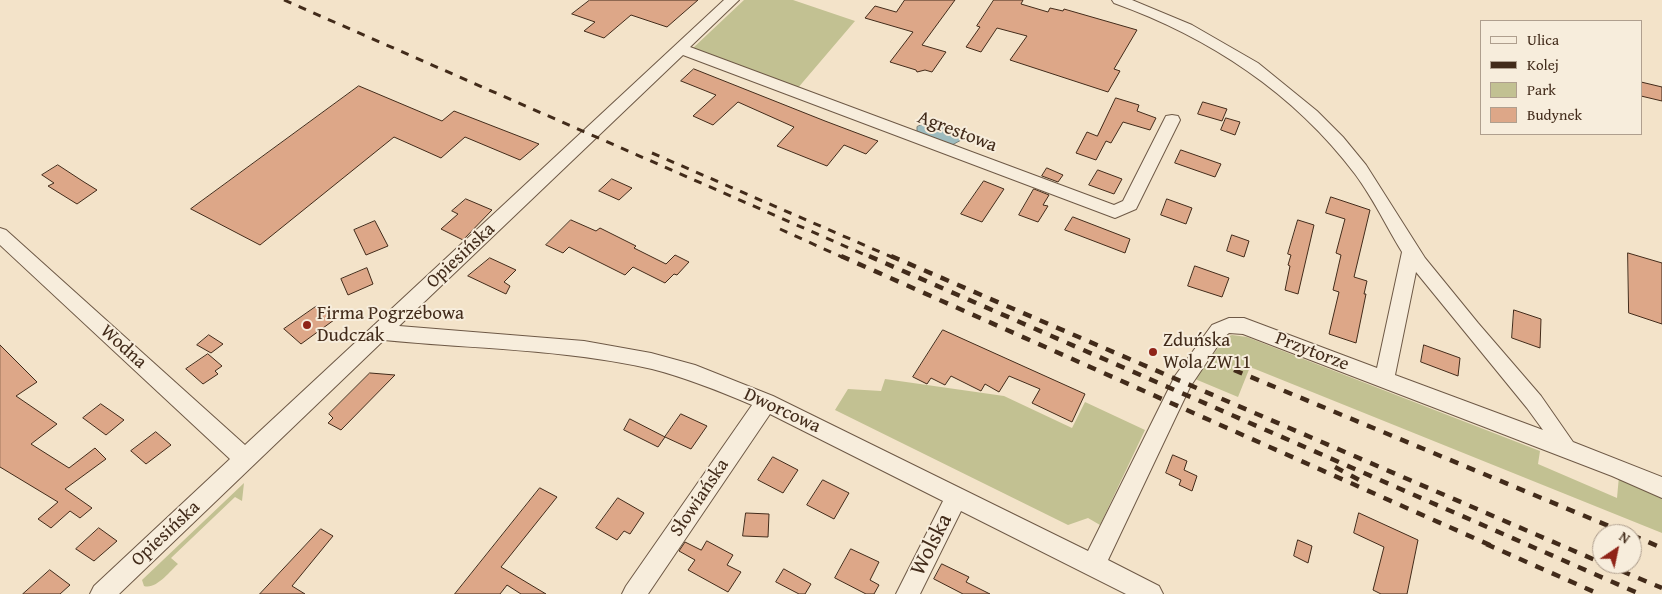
<!DOCTYPE html>
<html>
<head>
<meta charset="utf-8">
<style>
  body { margin:0 }
  #map { position:relative; width:1662px; height:594px; overflow:hidden; background:#f3e3c9; font-family:"Gentium Book Plus",serif }
  canvas { display:block }
  .legend { position:absolute; left:1480px; top:20px; width:162px; height:115px; box-sizing:border-box; background:#f7eddc; border:1px solid #af9f8e; margin:0; padding:6px 9px; list-style:none; font-size:15px; color:#422b1a }
  .legend li { display:flex; align-items:center; gap:10px; height:25px }
  .legend b { width:25px; border:1px solid #af9f8e }
  .north { position:absolute; left:1592px; top:524px; width:50px; height:50px; box-sizing:border-box; background:#f7eddc; border:1px solid #af9f8e; border-radius:50%; rotate:34deg; font-size:14px; font-weight:700; line-height:20px; text-align:center; color:#422b1a }
  .north::after { content:''; display:block; margin:auto; width:18px; height:22px; background:#8f2418; clip-path:polygon(50% 0,100% 100%,50% 72%,0 100%) }
</style>
</head>
<body>
<div id="map">
<canvas width="1662" height="594"></canvas>
<ul class="legend">
<li><b style="height:6px;background:#f7eddc"></b>Ulica</li>
<li><b style="height:6px;background:#422b1a"></b>Kolej</li>
<li><b style="height:14px;background:#c2c192"></b>Park</li>
<li><b style="height:14px;background:#dda788"></b>Budynek</li>
</ul>
<div class="north">N</div>
</div>
<script>
const c = document.querySelector('canvas').getContext('2d');
c.lineJoin = 'round';
function fillPath(path, color) { c.fillStyle = color; c.fill(path, 'evenodd'); }
function stroke(path, color, width, dash) { c.strokeStyle = color; c.lineWidth = width; c.lineCap = dash ? 'butt' : 'round'; c.setLineDash(dash || []); c.stroke(path); }
function label(font, color, halo, rows, align = 'center') {
  c.font = font + ' "Gentium Book Plus",serif'; c.lineWidth = 4; c.setLineDash([]); c.textBaseline = 'middle'; c.strokeStyle = halo; c.fillStyle = color; for (const [text, x, y, turn = 0] of rows) {
    c.save(); c.translate(x, y); c.rotate((+turn || 0) * Math.PI / 180); c.textAlign = isNaN(turn) ? turn : align; if (halo) c.strokeText(text, 0, 0); c.fillText(text, 0, 0); c.restore();
  }
}
fillPath(new Path2D(`
  M744,0H793L855,21L797,89L693,48Z
  M1232,335L1247,337L1540,451L1538,464L1617,498L1619,476L1662,497V533L1250,367L1238,397L1195,379L1226,337Z
  M885,379L1004,396L1072,428L1085,402L1145,430L1100,525L1088,518L1068,525L835,410L848,389L881,391Z
  M244,483L242,501L235,497L171,558L178,564C170,571 156,590 144,586L142,580Z`), '#c2c192');
const water = new Path2D(`
  M925,123C938,123 957,127 963,139L952,145L917,132V127Z`);
fillPath(water, '#9ebcbf');
stroke(water, '#79827d', 1);
const building = new Path2D(`
  M590,0H698L667,27L631,15L604,38L584,31L595,22L572,14Z
  M905,0H955L922,45L946,52L932,72L925,70L917,72L916,70L890,62L913,32L865,18L875,6L896,12Z
  M994,0H1023L1021,4L1048,12L1050,8L1063,11L1064,9L1137,30L1114,69L1120,71L1108,92L1010,60L1027,36L997,28L981,52L966,47L980,27L977,26Z
  M694,69L825,121L878,141L866,154L844,145L827,166L777,146L794,127L738,102L713,125L693,116L716,95L681,81Z
  M1641,82L1662,87V101L1641,96Z
  M359,86L442,121L454,111L539,144L520,160L465,137L441,158L394,137L260,245L191,209Z
  M1116,98L1139,105L1137,111L1156,118L1150,130L1123,122L1111,143L1106,141L1096,160L1076,153L1087,132L1097,136Z
  M1203,102L1227,109L1222,121L1198,114Z
  M1226,118L1240,122L1235,135L1221,130Z
  M1181,150L1221,164L1215,177L1175,163Z
  M58,165L84,182L97,190L77,204L48,186L54,183L42,175Z
  M1047,168L1063,175L1058,182L1042,176Z
  M1098,170L1122,179L1114,194L1089,185Z
  M612,179L632,188L619,200L599,191Z
  M984,181L1004,189L982,222L961,214Z
  M1034,189L1049,195L1043,205L1048,206L1038,222L1019,215Z
  M1331,197L1370,210L1354,277L1367,281L1364,294H1366L1356,343L1329,334L1339,292L1333,290L1341,255L1336,253L1345,219L1326,213Z
  M466,199L492,210L463,240L441,229L458,214L452,211Z
  M1167,199L1192,208L1186,224L1161,215Z
  M1073,217L1130,239L1125,253L1065,230Z
  M571,220L596,231L600,228L636,246L634,248L666,264L675,255L689,262L677,275L674,274L665,283L633,267L625,275L569,247L563,253L546,245Z
  M1298,220L1314,225L1298,294L1285,290L1290,266L1288,265L1291,255L1288,254Z
  M375,221L388,246L366,255L354,230Z
  M1232,235L1249,241L1244,257L1227,251Z
  M1628,253L1662,263V324L1629,313Z
  M490,258L516,270L504,282L510,286L506,294L468,276Z
  M1195,266L1229,278L1222,297L1188,286Z
  M367,268L373,284L348,295L341,279Z
  M317,306L334,320L301,344L284,329Z
  M1514,310L1541,319L1540,348L1512,338Z
  M943,330L1085,394L1072,422L1032,403L1040,389L1009,376L999,392L985,384L981,391L951,376L945,385L931,378L927,384L913,377Z
  M209,335L223,344L211,353L197,345Z
  M0,345L37,382L16,396L57,424L31,444L69,468L95,448L106,459L65,489L92,508L80,518L70,511L51,528L38,519L58,502L0,467Z
  M1424,345L1460,358L1458,376L1421,362Z
  M208,354L222,366L215,371L218,374L203,384L186,369Z
  M370,373L395,375L341,430L328,423L333,418L329,414Z
  M101,404L124,420L106,435L83,418Z
  M681,414L707,426L691,449L665,437Z
  M630,419L665,437L658,447L624,430Z
  M156,432L171,445L146,464L131,451Z
  M1173,455L1187,461L1184,470L1197,476L1192,491L1179,485L1181,480L1166,473Z
  M773,457L798,470L783,493L758,480Z
  M823,480L849,493L834,519L807,505Z
  M540,488L557,497L501,567L546,594H521L507,585L500,594H455Z
  M618,498L644,513L630,534L624,531L617,540L596,528Z
  M746,513L769,514L768,537L743,536Z
  M1359,513L1418,540L1407,594H1381L1373,590L1384,547L1354,533Z
  M99,528L117,541L94,561L76,549Z
  M321,529L333,536L292,586L305,594H260Z
  M1298,540L1312,546L1308,563L1294,556Z
  M707,541L733,555L727,565L741,572L728,592L688,570L695,560L679,551L685,542L701,550Z
  M851,549L879,562L870,580L879,585L874,594H866L835,578Z
  M942,564L969,577L966,582L990,594H963L934,579Z
  M784,569L811,584L805,594H799L776,582Z
  M50,570L70,585L60,594H23Z`);
fillPath(building, '#dda788');
stroke(building, '#422b1a', 1);
const minor = new Path2D(`
  M724,0H739L690,47L1114,205L1123,201L1166,116L1172,115L1178,116L1180,120L1136,209L1115,218L683,55L399,326L584,341L651,353L695,365L773,396L1088,551L1175,376L1212,325L1229,318H1244L1377,368L1402,252C1386,226 1373,198 1355,174C1294,93 1209,37 1114,3L1112,0H1132L1192,25L1258,63L1317,111L1343,137L1366,165L1425,258L1478,323L1541,396L1573,442L1662,477V498L1612,476L1243,334L1229,333L1223,338L1190,387L1108,560L1159,586L1163,594H1126L961,511L920,594H896L943,501L770,414L648,594H622L626,586L752,405C719,391 687,378 652,369C565,349 474,349 384,340L119,594H90L94,586L230,459L0,245V228L6,230L245,445ZM1416,272L1527,408L1543,430L1395,375Z`);
stroke(minor, '#6e5946', 2);
fillPath(minor, '#f7eddc');
stroke(new Path2D(`
  M284,0L872,258
  M652,153L894,258
  M780,229L844,258`), '#422b1a', 3, [8, 8]);
stroke(new Path2D(`
  M841,256L1492,546
  M869,256L1640,594
  M891,256L1602,563
  M1234,370L1628,534
  M1335,467L1365,483
  M1632,535L1662,548
  M1486,544L1599,594
  M1605,564L1662,588`), '#422b1a', 4.5, [9, 9]);
for (const [x, y, r, color] of [
  [307,325,5,"#8f2418"],
  [1153,352,5,"#8f2418"]
]) { const dot = new Path2D(); dot.arc(x, y, r, 0, 2 * Math.PI); c.fillStyle = color; c.fill(dot); stroke(dot, '#f7eddc', 2); }
label('19px', '#422b1a', '#f7eddc', [
  ["Agrestowa",957,132,21],
  ["Opiesińska",461,256,-43],
  ["Wodna",123,347,42],
  ["Przytorze",1312,352,21],
  ["Dworcowa",782,411,25],
  ["Słowiańska",700,498,-56],
  ["Opiesińska",166,534,-43]
]);
label('19px', '#422b1a', '#f7eddc', [
  ["Firma Pogrzebowa",317,314],
  ["Dudczak",317,336],
  ["Zduńska",1163,341],
  ["Wola ZW11",1163,363]
], 'left');
label('22px', '#422b1a', '#f7eddc', [
  ["Wolska",932,545,-63]
]);
</script>
</body>
</html>
